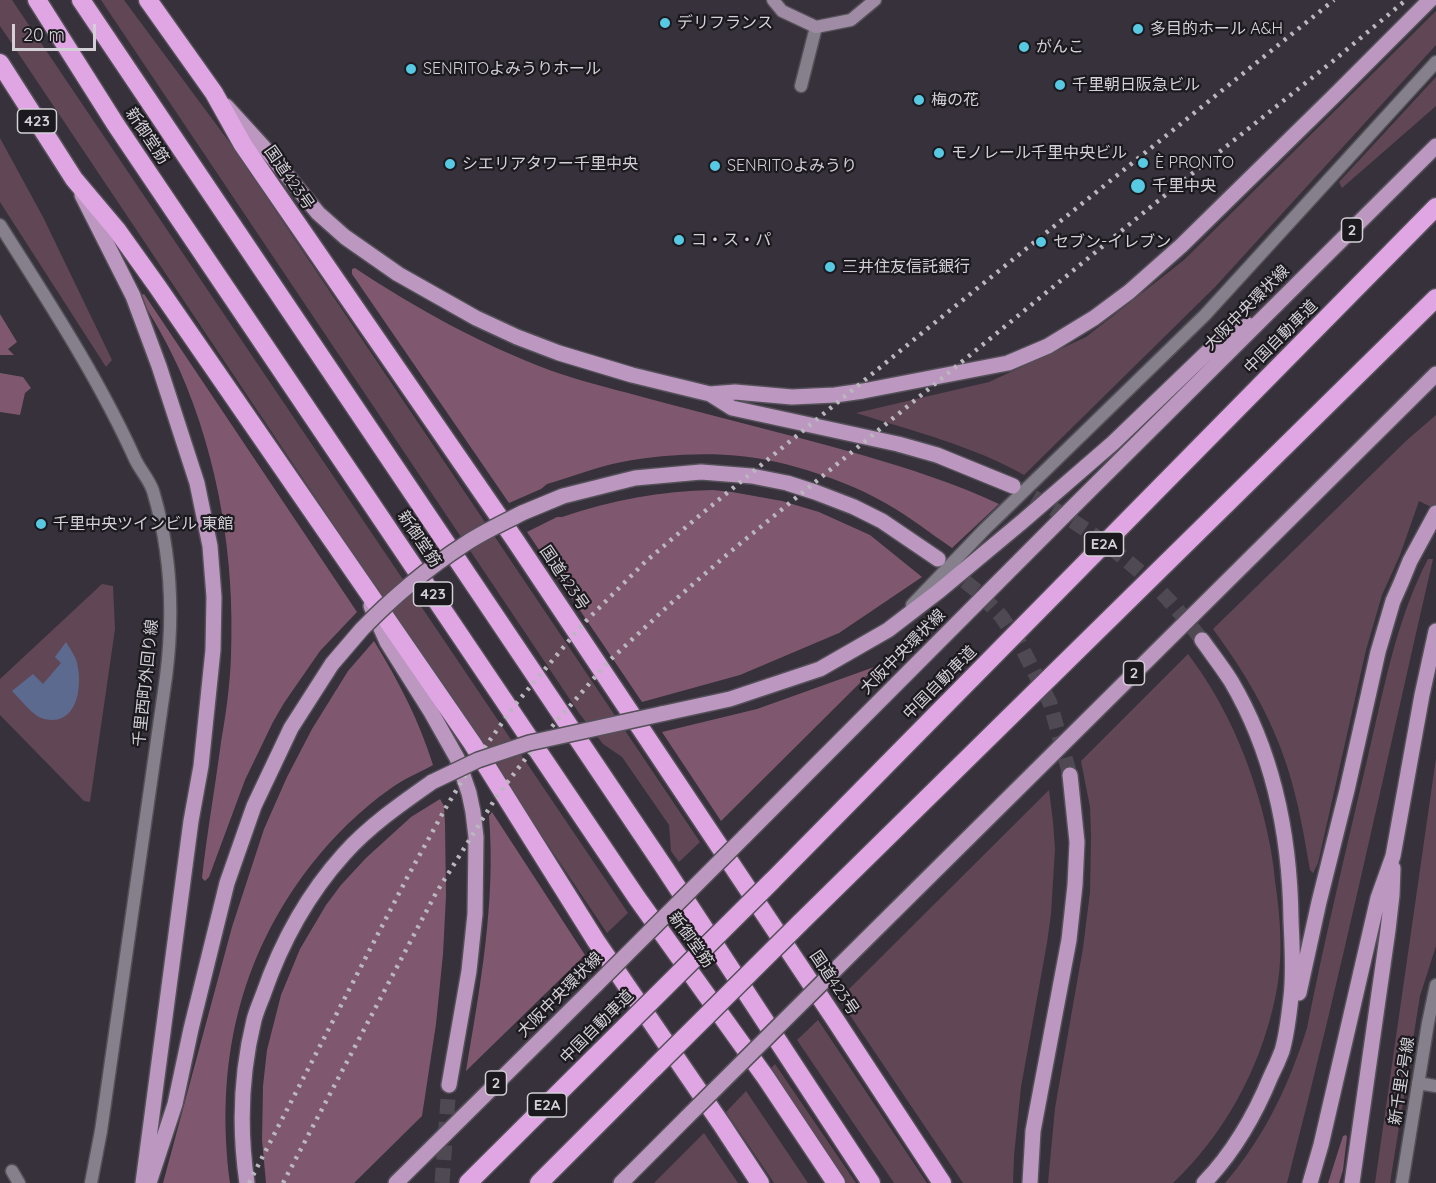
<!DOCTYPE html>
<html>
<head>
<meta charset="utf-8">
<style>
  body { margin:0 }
  #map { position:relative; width:1436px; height:1183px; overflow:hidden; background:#36313b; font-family:Quicksand,sans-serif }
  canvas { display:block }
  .scale { position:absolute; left:12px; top:24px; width:84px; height:27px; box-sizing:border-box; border:3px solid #d3d0d7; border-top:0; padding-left:8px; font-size:18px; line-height:21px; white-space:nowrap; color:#d3d0d7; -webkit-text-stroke:4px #1c1a1e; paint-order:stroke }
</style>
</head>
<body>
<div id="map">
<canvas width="1436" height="1183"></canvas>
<div class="scale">20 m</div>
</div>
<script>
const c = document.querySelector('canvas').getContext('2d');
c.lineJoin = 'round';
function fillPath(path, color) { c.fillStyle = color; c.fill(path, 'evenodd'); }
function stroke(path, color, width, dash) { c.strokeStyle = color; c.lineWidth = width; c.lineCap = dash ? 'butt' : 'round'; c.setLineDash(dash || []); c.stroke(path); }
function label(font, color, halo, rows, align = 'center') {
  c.font = font + ' Quicksand,"Noto Sans JP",sans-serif'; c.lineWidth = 4.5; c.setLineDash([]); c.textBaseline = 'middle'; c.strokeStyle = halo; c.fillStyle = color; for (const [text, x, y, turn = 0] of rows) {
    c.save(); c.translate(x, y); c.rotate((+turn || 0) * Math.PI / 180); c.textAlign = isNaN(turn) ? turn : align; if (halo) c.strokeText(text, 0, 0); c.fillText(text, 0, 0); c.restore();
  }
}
fillPath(new Path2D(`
  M0,0H12L628,913L607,933L0,26Z
  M101,0H124L230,143L700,842L679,862L671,851L669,825L622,757L603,744L579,713Z
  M1436,11V45L1215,287L1024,475C973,446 913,431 856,413L989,382L1086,337L1184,260Z
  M1436,77V106L1342,188L1339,182Z
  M0,138L43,217L112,360L106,367L0,202Z
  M1436,415V513L1435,509L1419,501L1400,555L1382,595L1366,650L1318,863L1313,873L1310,870C1304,835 1298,800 1287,766C1271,716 1244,671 1213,629L1407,440Z
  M1428,559H1433C1385,767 1341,976 1287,1183H1225C1264,1138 1289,1085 1307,1028C1325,937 1347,846 1368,756C1384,689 1396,620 1428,559Z
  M102,584L113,586L115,629L90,802L84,801L0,715V679Z
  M1188,654C1230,709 1257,777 1270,845C1272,856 1274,869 1275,881C1281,921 1284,963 1274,1003C1259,1070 1224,1135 1173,1183H1048L1055,1108L1083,948L1090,892L1091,836L1090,807L1081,761Z
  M1436,758V946L1420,996L1390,1183H1375Z
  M1049,790L1053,822L1055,849L1051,914L1047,943L1021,1087L1014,1156L1013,1183H963L839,999Z
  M818,1020L927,1183H894L797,1040Z
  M775,1064L856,1183H845L769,1070Z
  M746,1091L808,1183H774L726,1112Z
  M704,1133L738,1183H654Z`), '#614656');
fillPath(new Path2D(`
  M355,268C417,309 482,345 552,371C580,381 610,388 639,396C713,416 788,434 862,455C909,469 955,483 999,504L952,548C930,533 910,517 887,504C848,481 785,460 740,456C705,452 656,455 622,462C596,467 572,477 547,484L541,489L509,503L352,274V269Z
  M144,294L357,612L320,651L284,703L273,722L245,780L209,877L205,881L202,878C207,833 215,788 221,742C226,714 230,685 231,656C235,560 219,460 180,371C169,346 155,322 141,299V295Z
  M0,314L17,342L8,349L14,355H0Z
  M0,373L23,377L31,388L25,393L20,415L0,412Z
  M713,490L732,492L782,501L819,512L870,535L922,577L839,633L740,675L642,702L527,532L557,517H562C612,500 661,491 713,490Z
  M374,641C399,682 419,720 433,765C419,773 403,779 390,789C360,810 334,836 311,865C238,959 215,1066 230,1183H163L232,927L264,829L287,777L312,729L348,671Z
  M877,666L721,821L662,732L757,709Z
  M440,799L444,806L445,823L446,896L443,954L436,1024L422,1116L354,1183H266L262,1140L263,1086L267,1050L281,995L300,949L326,905L341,885L366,858L411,817Z
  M492,812L585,955L466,1071C480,987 496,902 489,816Z
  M1346,1135L1347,1137L1343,1170L1339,1183H1328L1343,1136Z`), '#7f586f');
fillPath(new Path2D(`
  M66,642C70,649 75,655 77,663C82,683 79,719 53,720C48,720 43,719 39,717C29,711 21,700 12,691L33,674L43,684L61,663L55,657Z`), '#5d6a8f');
stroke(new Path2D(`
  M1013,486C1065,514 1115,546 1157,588C1173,604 1188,622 1202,640
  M947,567L977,591L1001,616L1020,644L1050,703L1070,775
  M442,1183L449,1085`), '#4e4952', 15, [15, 8]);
const lane = new Path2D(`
  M801,86L816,27
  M12,1171L19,1183`);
const street = new Path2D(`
  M0,225C48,301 98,377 135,459C140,470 149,479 153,491C171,551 174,615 166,677L101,1131L91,1183
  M912,605L985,529L1205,315L1436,62
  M1418,1083L1436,1086
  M1402,1183L1428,1023L1436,985`);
const secondary = new Path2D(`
  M773,0L782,11L816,27L851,20L875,0`);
const primary = new Path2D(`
  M226,106L267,151L318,213L345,237L398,274L476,318L517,337L559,353L632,375L710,394L735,392L792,397L835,395L863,391L1008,363L1048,346L1094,318L1129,292L1181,246L1334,96L1430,0
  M82,195L133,296L159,366L197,483L210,546L214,597L213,650L201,766L191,821L143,1183
  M710,394L732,408L898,444L937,455L1013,486
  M522,513L563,496L635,478L701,472L752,476L787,483L815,492L854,507L882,521L938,559
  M371,606L387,642L431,712L457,758L469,793L473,812L476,837L475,914L469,971L449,1085
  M1202,640C1212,654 1222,667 1231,681C1274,754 1290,836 1291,920C1292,946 1294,972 1291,997C1289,1015 1287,1034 1282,1051C1279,1059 1275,1068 1271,1076C1255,1115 1233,1153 1204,1183
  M661,714L730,699L820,669L888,630L939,591L1023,521L1113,443L1218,342L1248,325
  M744,837L1070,510L1436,146
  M833,972L1436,374
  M1299,993L1319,902L1347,790L1378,652L1393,601L1401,583L1410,561L1436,513
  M150,1180L175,1104L191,1029L227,883L254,806L291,728L332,664L362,629
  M247,1183C239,1129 241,1073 254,1020C256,1012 260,1003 263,995C281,943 307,895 344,854C369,826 402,803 432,782
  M396,1183L597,984
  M621,1183L687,1117
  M1030,1183L1033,1131L1069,940L1075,885L1077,842L1070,775
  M1310,1183L1321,1145L1378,898L1393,856L1422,695L1436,631
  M1352,1183L1388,930L1392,895L1393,868`);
const highway = new Path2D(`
  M37,0L116,125L637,898L766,1078L836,1183
  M81,0L664,867L871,1183
  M148,0L214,93L243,145L515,540L834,1018L942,1183
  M0,63L74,179L117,230L157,286L472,743L596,941L722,1125L760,1183
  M772,881L1436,207
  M800,923L1436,298
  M468,1183L626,1026
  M539,1183L654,1068`);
stroke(lane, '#545058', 15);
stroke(street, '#545058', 15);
stroke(secondary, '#545058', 15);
stroke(primary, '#545058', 18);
stroke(highway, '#545058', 21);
stroke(lane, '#85808b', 12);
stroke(street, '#85808b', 12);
stroke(secondary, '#a08ba5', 12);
stroke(primary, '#bc97c0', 15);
stroke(highway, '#e0a6e3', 18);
stroke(new Path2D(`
  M249,1183L408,876L445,809L468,771L514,706L583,624L645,562L699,516L922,333L1334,0
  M283,1183L436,893L497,796L536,745L609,661L668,606L730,552L1153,205L1333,61L1406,0`), '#bab7be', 4.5, [3, 6]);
const primaryBridge = new Path2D(`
  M362,629C393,597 428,568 465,544C483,532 503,523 522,513
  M432,782L478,760L529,743L661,714
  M597,984L744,837
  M687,1117L833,972`);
const highwayBridge = new Path2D(`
  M626,1026L772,881
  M654,1068L800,923`);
stroke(primaryBridge, '#545058', 18, []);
stroke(highwayBridge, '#545058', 21, []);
stroke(primaryBridge, '#bc97c0', 15);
stroke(highwayBridge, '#e0a6e3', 18);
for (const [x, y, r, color] of [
  [665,23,6,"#57c9e3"],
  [1138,29,6,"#57c9e3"],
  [1024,47,6,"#57c9e3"],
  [411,69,6,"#57c9e3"],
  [1060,85,6,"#57c9e3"],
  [919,100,6,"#57c9e3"],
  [939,153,6,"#57c9e3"],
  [1143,163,6,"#57c9e3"],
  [450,164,6,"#57c9e3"],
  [715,166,6,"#57c9e3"],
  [1138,186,8,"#57c9e3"],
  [679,240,6,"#57c9e3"],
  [1041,242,6,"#57c9e3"],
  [830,267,6,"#57c9e3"],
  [41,524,6,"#57c9e3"]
]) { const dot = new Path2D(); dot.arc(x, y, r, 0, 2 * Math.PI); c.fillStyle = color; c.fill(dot); stroke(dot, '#1c1a1e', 2); }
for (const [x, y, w] of [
  [37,121,39],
  [1352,230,21],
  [1104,544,39],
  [433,594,39],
  [1134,673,21],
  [496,1083,21],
  [547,1105,39]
]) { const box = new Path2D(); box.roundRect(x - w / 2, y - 12, w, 24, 4.5); c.fillStyle = '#1c1a1e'; c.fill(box); stroke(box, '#d3d0d7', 1.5); }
label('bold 15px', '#d3d0d7', null, [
  ["423",37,121],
  ["2",1352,230],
  ["E2A",1104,544],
  ["423",433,594],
  ["2",1134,673],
  ["2",496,1083],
  ["E2A",547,1105]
]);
label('16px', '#d3d0d7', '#1c1a1e', [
  ["デリフランス",677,23],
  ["多目的ホール A&H",1150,29],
  ["がんこ",1036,47],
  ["SENRITOよみうりホール",423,69],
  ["千里朝日阪急ビル",1072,85],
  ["梅の花",931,100],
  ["モノレール千里中央ビル",951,153],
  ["È PRONTO",1155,163],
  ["シエリアタワー千里中央",462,164],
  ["SENRITOよみうり",727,166],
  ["千里中央",1152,186],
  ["コ・ス・パ",691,240],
  ["セブン-イレブン",1053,242],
  ["三井住友信託銀行",842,267],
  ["千里中央ツインビル 東館",53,524]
], 'left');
label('16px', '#d3d0d7', '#1c1a1e', [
  ["新御堂筋",147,136,56],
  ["国道423号",289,178,55],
  ["大阪中央環状線",1247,308,-45],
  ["中国自動車道",1281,337,-45],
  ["新御堂筋",419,539,56],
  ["国道423号",564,578,56],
  ["大阪中央環状線",903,652,-45],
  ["千里西町外回り線",146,683,-84],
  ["中国自動車道",940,683,-45],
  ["新御堂筋",691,940,54],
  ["国道423号",834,983,56],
  ["大阪中央環状線",560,995,-45],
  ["中国自動車道",597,1027,-45],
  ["新千里2号線",1402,1081,-81]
]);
</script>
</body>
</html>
